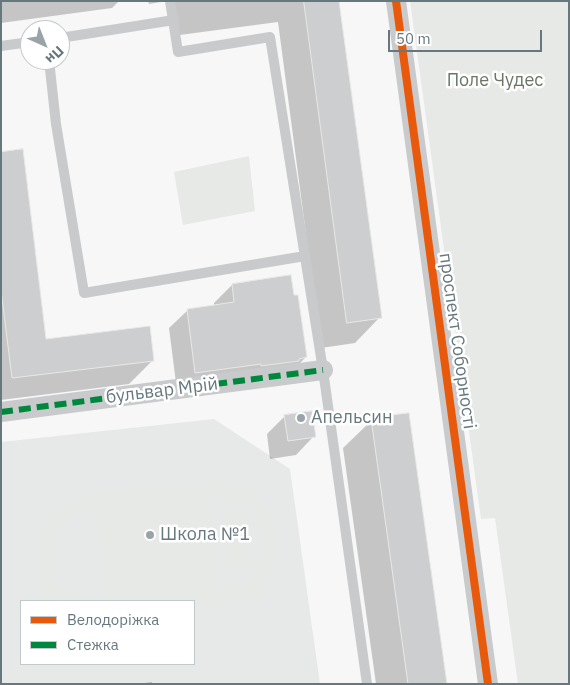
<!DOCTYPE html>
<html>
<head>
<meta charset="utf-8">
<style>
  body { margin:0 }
  #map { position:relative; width:570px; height:685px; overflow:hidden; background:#f7f7f7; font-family:"IBM Plex Sans",sans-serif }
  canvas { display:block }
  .frame { position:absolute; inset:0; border:2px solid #66787e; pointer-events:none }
  .legend { position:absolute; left:20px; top:600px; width:175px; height:65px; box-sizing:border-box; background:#fff; border:1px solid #c2c9cb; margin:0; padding:6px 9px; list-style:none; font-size:15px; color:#66787e }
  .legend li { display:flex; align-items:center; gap:10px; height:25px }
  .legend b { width:25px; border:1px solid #c2c9cb }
  .north { position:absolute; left:20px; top:20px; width:50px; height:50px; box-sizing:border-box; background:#fff; border:1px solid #c2c9cb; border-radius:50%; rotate:136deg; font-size:14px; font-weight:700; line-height:20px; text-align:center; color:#66787e }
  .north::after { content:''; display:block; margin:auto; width:18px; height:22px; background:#99a4a8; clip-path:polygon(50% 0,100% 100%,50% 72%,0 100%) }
  .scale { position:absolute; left:388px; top:30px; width:154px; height:22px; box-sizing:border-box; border:2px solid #66787e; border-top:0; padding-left:6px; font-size:15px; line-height:18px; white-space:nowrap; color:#66787e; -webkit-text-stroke:4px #fff; paint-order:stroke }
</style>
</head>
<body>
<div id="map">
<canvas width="570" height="685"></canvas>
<div class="frame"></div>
<ul class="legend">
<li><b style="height:6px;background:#e8590c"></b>Велодоріжка</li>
<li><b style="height:6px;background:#00873e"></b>Стежка</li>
</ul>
<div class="north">Пн</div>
<div class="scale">50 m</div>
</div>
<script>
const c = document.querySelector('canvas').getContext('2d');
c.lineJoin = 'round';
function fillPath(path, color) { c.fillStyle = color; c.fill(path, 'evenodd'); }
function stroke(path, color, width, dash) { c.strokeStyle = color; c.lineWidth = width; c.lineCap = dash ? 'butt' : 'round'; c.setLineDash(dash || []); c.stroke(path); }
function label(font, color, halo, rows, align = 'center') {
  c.font = font + ' "IBM Plex Sans",sans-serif'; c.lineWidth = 5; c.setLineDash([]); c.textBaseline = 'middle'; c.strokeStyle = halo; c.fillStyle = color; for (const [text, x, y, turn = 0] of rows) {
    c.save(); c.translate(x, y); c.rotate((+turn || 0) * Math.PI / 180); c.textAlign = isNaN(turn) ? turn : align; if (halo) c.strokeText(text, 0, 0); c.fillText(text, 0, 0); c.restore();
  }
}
fillPath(new Path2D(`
  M214,419L290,469L320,684H1V442ZM21,601H194V664H21Z`), '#e7e9e9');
fillPath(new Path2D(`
  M410,1H569V684H518L495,518L481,519Z
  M249,156L255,211L183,225L174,172Z
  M207,481C247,481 281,509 275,552C274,562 265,572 264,580C264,586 266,594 266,600L194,608V601H105L94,507C45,516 31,579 79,601H42C40,585 36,567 38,551C40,519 64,500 93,494ZM208,494C274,493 284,579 219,593Z
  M248,512L254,565L227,568L221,515Z`), '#e6e9e5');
fillPath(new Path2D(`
  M1,1H119L112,8L1,23Z
  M148,1H338L380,317L355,343L321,348L278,22L172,36L167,1L149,4Z
  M1,153L45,341L153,360L129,384L1,400Z
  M232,285L306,357L287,376L177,391L169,328L188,310L214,306V303Z
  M285,416L314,436L296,455L270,459L267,434Z
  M372,420L446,684H376L343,448Z
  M152,682V684H137Z`), '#0003');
const building = new Path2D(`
  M304,1H339L382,318L347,323Z
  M23,149L46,339L150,326L154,361L12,378L1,290V152Z
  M291,275L294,295H298L307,357L299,359V361L261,366V364L195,373L187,309L234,302L232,284Z
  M312,411L316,437L288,441L284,415Z
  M409,413L447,684H408L371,418Z`);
fillPath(building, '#cdcecf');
stroke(building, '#e7e7e6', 1);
stroke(new Path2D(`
  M170,1L178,52L270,37L323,370L367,684
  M60,38L174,20
  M1,46L30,42
  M49,60L56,124L84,293L305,256`), '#c8cacb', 10);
stroke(new Path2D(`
  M396,1L488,684
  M1,412L323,370`), '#c8cacb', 20);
stroke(new Path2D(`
  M1,412L323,370`), '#00873e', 6, [12, 6]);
stroke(new Path2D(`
  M396,1L488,684`), '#e8590c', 8);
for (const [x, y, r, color] of [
  [301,418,5,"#99a4a8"],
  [150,535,5,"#99a4a8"]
]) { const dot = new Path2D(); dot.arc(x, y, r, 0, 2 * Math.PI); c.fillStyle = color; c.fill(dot); stroke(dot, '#fff', 2); }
label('18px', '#6b7765', '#fff', [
  ["Поле Чудес",495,81]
]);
label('18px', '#66787e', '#fff', [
  ["проспект Соборності",457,341,82],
  ["бульвар Мрій",162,391,-7]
]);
label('18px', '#66787e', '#fff', [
  ["Апельсин",311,418],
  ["Школа №1",160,535]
], 'left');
</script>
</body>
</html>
